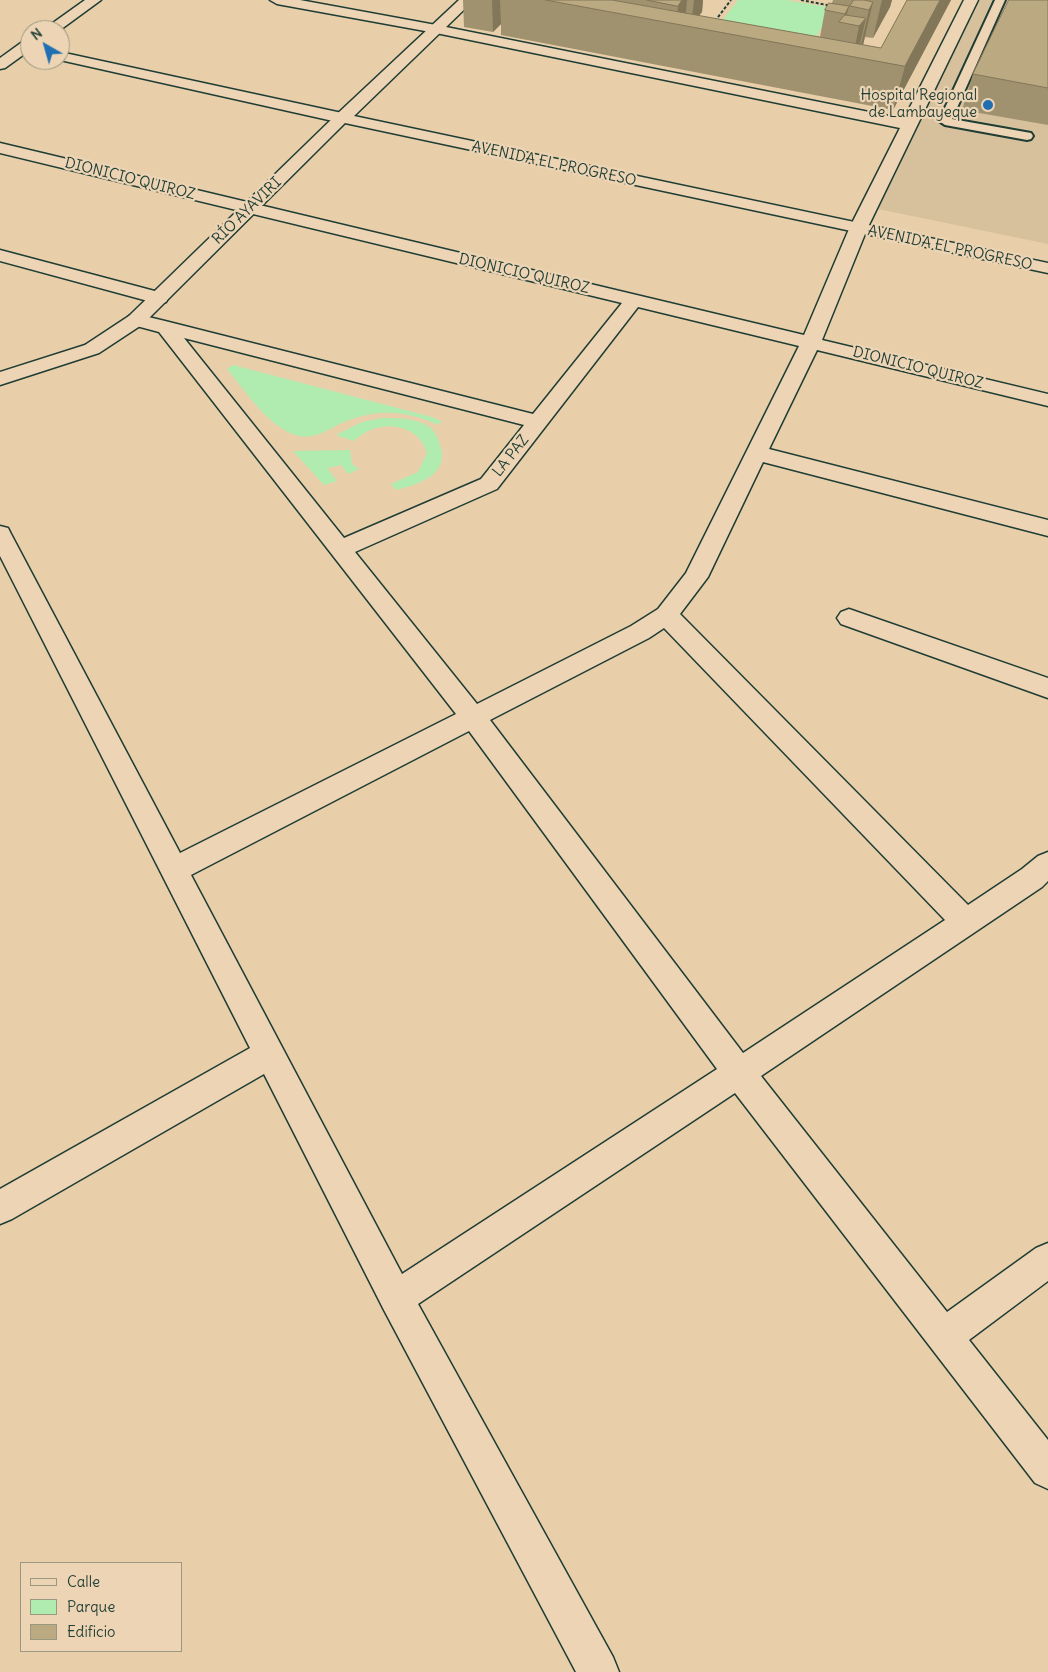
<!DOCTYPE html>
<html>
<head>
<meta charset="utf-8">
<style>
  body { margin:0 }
  #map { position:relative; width:1048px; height:1672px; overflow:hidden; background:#e8cfaa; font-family:Delius,sans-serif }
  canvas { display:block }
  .legend { position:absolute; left:20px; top:1562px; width:162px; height:90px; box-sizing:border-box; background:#ecd4b4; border:1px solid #9a9881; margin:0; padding:6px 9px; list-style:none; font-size:15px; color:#1f3d34 }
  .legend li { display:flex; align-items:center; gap:10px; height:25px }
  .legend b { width:25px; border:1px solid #9a9881 }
  .north { position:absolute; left:20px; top:20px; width:50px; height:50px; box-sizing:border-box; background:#ecd4b4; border:1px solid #9a9881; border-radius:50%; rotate:322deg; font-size:14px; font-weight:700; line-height:20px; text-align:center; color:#1f3d34 }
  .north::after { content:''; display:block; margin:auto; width:18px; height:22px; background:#1f6fb2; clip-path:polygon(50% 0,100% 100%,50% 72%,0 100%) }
</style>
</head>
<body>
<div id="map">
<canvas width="1048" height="1672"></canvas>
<ul class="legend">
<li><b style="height:6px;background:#ecd4b4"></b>Calle</li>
<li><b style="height:14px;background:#b0ebb0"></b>Parque</li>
<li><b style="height:14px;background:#bbaa81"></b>Edificio</li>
</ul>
<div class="north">N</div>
</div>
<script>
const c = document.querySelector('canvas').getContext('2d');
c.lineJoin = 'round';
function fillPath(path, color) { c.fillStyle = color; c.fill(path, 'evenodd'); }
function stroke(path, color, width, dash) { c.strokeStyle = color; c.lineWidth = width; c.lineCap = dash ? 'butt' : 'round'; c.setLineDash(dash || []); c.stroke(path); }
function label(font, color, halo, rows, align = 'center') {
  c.font = font + ' Delius,sans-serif'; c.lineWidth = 4.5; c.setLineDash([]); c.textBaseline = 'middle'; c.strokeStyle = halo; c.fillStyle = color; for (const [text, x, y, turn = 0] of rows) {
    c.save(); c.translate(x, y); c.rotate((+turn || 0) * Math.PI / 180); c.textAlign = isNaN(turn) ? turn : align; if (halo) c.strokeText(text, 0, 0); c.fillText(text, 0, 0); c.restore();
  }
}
fillPath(new Path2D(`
  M980,0H1048V244L878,209Z`), '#d6c19c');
fillPath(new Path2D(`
  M738,0H786L834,8L794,72L697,53Z
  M233,365L432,417L443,422L436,424C409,412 384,409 355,418C327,426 313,449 281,428C260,414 243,388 227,369Z
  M382,418C397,418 418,418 431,428C435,432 439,440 440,445C450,475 419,484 396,490L391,484L418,472L427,453C421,430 395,421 373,429C366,431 359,437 353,441L336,435L362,422Z
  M350,450L352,464L359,469L348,474L341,465L328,468L329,471L337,481L324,485L293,451Z`), '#b0ebb0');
const lane = new Path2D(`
  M995,0H1005L952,119L1031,133L1033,136L1031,139L1027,140L945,125L939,121Z`);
const street = new Path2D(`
  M85,0H101L60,30H43Z
  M270,0H300L436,25L904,119L964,0H978L867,229L822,340L1048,394V406L817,350L769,449L1048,520V536L763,462L708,577L680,614L968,905L1022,869L1038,856L1048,852V881L1042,887L761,1076L947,1312L1036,1248L1048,1243V1281L969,1340L1048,1440V1489L1035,1483L735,1093L418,1304L613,1657L619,1672H576L384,1310L264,1074L12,1219L0,1224V1189L250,1048L0,556V526L8,528L11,534L180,853L456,714L159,332L129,324L126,320L129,316L136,314L165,321L533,414L622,303L0,153V143L804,335L849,229L900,128L436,33L277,4ZM638,307L799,346L686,573L658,609L631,626L477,704L355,552L497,489ZM184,338L524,425L481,479L344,538ZM664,628L945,920L743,1053L490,720L649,638ZM469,731L717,1069L402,1274L191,875Z
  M30,39V50L5,68L0,69V58L25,40Z
  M60,52L342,113L348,115L350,118L348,121L342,123L60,60H58H60Z
  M0,250L166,294L168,298L166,302L159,304L0,261Z
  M849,609L1048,678V698L841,624L837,618L841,612Z`);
const secondary = new Path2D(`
  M459,0H474L354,116L1048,263V273L345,123L143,324L99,353L0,385V372L85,345L129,316L336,115Z`);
stroke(lane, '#1f3d34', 4);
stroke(street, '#1f3d34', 3);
stroke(secondary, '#1f3d34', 3);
stroke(new Path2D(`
  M801,0L832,6
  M715,21L731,0`), '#1f3d34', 2, [3, 2]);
fillPath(lane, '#ecd4b4');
fillPath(street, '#ecd4b4');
fillPath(secondary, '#ecd4b4');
fillPath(new Path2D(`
  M463,0H703L702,12L699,16L820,37L825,10L832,3L833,0H892L890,7L873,38L865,37L863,45L881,48L907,0H951L893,110L501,35V24L493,32L464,27Z
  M1048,0V125L962,110L973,74Z`), '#a1926f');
fillPath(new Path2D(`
  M492,0H500L501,24L493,32Z
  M682,0H687L685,25L676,24L678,6Z
  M694,0H703L702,12L691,25Z
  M882,0H892L890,7L873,38Z
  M940,0H951L893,110L905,66Z
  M873,2L863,45L859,53L869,10Z
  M849,6L845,23H843L845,14Z
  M866,18L857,57L853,56L859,26Z`), '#83775a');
const building = new Path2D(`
  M546,0H612L881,48L907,0H940L905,66Z
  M647,0H682L678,6Z
  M854,0H864L873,2L869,10L850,6Z
  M1009,0H1048V88L973,74Z
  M829,3L849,6L845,14L825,10Z
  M845,15L866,18L859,26L839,22Z`);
fillPath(building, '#bbaa81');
stroke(building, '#83775a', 1);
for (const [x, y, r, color] of [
  [988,105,6,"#1f6fb2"]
]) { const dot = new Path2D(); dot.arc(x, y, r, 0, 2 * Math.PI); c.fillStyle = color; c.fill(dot); stroke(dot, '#ecd4b4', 2); }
label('15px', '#1f3d34', '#ecd4b4', [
  ["Hospital Regional",977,96],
  ["de Lambayeque",977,113]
], 'right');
label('15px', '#1f3d34', '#ecd4b4', [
  ["AVENIDA EL PROGRESO",554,164,12],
  ["DIONICIO QUIROZ",130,179,14],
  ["RÍO AYAVIRI",247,211,-44],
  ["AVENIDA EL PROGRESO",950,248,12],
  ["DIONICIO QUIROZ",524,274,13],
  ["DIONICIO QUIROZ",918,368,14],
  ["LA PAZ",511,456,-52]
]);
</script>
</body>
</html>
